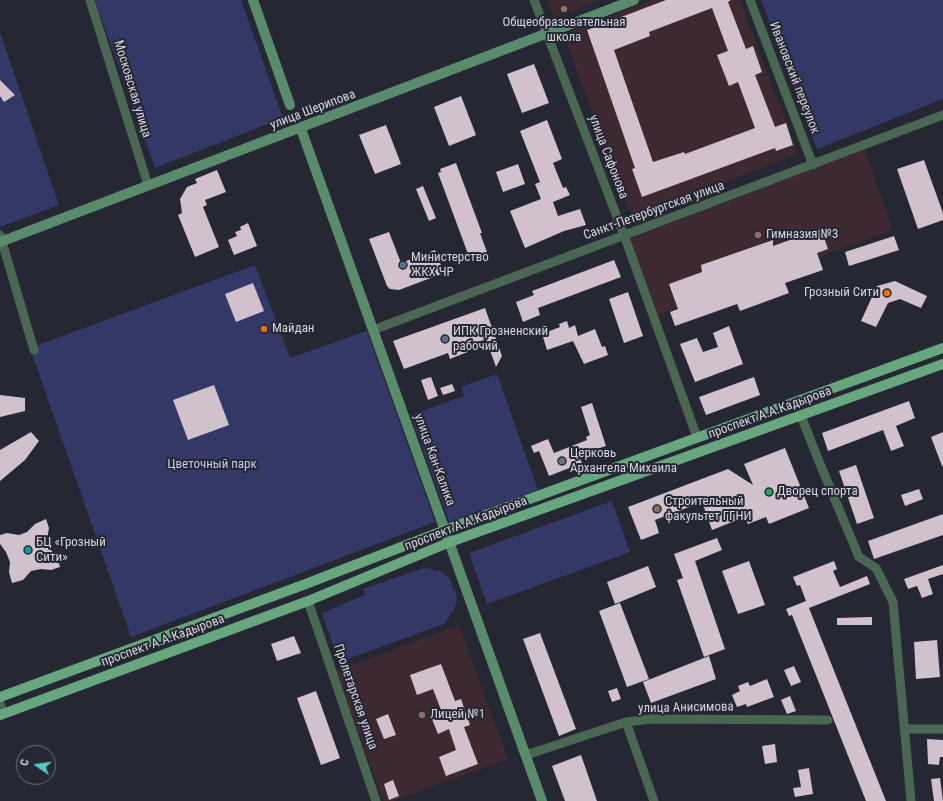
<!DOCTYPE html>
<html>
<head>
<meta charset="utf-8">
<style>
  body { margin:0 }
  #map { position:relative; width:943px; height:801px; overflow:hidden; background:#252733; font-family:"Roboto Condensed",sans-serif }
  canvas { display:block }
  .north { position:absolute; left:16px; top:745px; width:40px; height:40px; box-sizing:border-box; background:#252733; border:1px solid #6b6d77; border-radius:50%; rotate:283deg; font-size:11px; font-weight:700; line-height:16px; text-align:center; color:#d4d5dd }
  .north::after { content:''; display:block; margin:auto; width:14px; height:18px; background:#53cdca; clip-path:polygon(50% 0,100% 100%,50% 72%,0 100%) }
</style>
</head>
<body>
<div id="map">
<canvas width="943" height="801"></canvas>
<div class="north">С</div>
</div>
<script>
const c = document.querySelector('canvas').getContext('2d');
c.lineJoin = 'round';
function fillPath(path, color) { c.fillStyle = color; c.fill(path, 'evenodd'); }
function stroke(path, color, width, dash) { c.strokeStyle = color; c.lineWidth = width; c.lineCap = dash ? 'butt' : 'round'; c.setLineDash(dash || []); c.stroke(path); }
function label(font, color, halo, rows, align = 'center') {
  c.font = font + ' "Roboto Condensed",sans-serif'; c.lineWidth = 4; c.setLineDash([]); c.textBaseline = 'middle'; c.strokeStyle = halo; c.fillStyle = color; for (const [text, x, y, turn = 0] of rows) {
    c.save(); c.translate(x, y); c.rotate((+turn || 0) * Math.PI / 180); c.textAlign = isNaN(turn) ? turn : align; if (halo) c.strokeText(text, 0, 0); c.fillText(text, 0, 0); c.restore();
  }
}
fillPath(new Path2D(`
  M547,0H600L554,18Z
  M653,0H740L798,154L632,218L563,34Z
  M865,149L893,230L651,318L624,241Z
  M459,625L508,759L394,801H383L336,671Z`), '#3c2932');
fillPath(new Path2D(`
  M95,0H241L283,118L155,168Z
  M761,0H943V99L817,149Z
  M0,32L59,205L0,227Z
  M255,265L290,358L367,331L435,522L131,637L30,348Z
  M497,374L538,490L449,522L411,415L464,396L461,387Z
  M612,501L630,552L487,604L469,553Z
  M424,568L433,569L434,571L439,570C449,576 453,581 453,591H456L457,601L453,612H450V616L444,624L339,662L322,613L365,595L363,589Z`), '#343867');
fillPath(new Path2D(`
  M666,0H731L728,2L746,49L753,46L762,72L755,75L775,127L786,123L793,145L776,151L775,148L642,197L632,169L635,168L587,30ZM712,8L728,51L717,55L729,86L738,82L755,128L685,154L684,152L653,162L614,50L650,36L649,32Z
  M534,64L549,103L522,113L507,74Z
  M0,80L15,95L4,102L0,96Z
  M461,96L476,135L449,146L434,107Z
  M547,120L562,159L553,163L563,188L566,187L570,195L553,202L558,216L580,209L586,225L564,231L525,248L510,211L541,199L535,184L540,182L520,131Z
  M386,125L401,164L375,174L359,135Z
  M924,160L943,213V220L918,229L897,169Z
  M456,163L482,233H480L488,255L471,262L438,173L441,172L440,169Z
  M518,164L525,184L503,192L496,172Z
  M217,170L226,192L205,200L207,205L203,207L219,247L195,257L178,215L182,213L180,199L187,187L197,183L195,179Z
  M423,186L436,218L429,221L416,189Z
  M248,223L257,246L234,255L228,240L237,236L235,232L241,230L240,227Z
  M821,229L828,249L817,253L823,270L785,283L789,293L740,311L737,304L675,326L670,312L678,309L669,284L702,272L701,265L773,240V246Z
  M389,232L401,263L435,250L444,273L399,290L390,289L387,286L369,239Z
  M894,236L899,250L849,266L845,252Z
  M614,260L621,277L538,308L540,315L523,322L516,302L534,295L532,291Z
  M895,281L927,296L921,308L900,299L888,303L876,327L861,321L877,286Z
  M253,283L264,311L236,322L225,294Z
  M628,292L643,336L624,343L609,299Z
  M485,308L502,356L496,367L486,339L468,346L470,351L450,359L448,353L404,369L393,341Z
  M567,321L569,328L575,325L578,336L595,329L602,347L605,346L608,355L584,364L573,341L547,350L542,334L560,327L559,324Z
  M729,326L743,364L695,382L680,344L697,338L703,352L718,347L713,333Z
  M431,377L438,396L428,400L421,380Z
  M754,377L760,395L706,415L699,397Z
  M452,384L455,391L443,395L440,388Z
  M214,385L229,425L188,440L173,400Z
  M0,395L25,398V411L0,417Z
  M909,401L915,418L896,426L904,446L891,451L883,430L828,451L822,433Z
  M592,403L606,446L578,455L582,463L549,476L539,451L534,453L531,446L548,439L554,453L587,440L586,437L590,435L581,407Z
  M31,432L39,441L25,460L0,481V450Z
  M943,432V466H942L931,437Z
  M785,448L809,508L769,524L766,517L748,524L745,517L712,530L702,502L655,520L659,533L641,540L628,507L728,469L753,485L744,464Z
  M856,465L874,518L857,524L839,471Z
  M919,489L923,499L905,506L901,495Z
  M943,514V535L874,559L868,541Z
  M46,519L49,528L47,539L49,548L57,557L60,567L51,570L41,569L31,571L23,580L12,583L9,572L10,562L6,552L0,544V535L7,533L19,535L27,532L35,524Z
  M717,538L722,550L695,561L725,649L704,657L677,580L683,578L674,554Z
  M749,561L765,605L738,614L722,571Z
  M834,561L837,569L833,571L840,587L867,576L870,584L809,608L886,801H866L792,615L789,616L786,609L806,601L800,585L797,586L793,577Z
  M943,565V574L928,579L933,594L922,598L917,586L908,589L904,579Z
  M648,566L656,587L615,604L607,582Z
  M620,603L649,679L627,687L599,611Z
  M872,617V625H837V618Z
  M540,633L576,729L559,736L523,639Z
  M294,636L301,653L277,661L271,644Z
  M937,640L940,677L916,679L914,642Z
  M709,656L716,679L651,703L643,682Z
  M441,664L455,701L461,699L470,725L464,727L478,764L446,776L439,757L456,750L449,729L438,734L430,714L441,710L433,689L417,695L410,675Z
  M794,666L801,682L791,686L784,670Z
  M767,679L774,697L747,707L746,704L737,707L732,695L740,691L738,686L748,682L750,686Z
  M617,688L621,699L612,702L608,691Z
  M316,691L340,758L321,765L297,698Z
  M790,696L796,711L787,714L781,700Z
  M388,714L396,735L384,739L376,719Z
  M927,739L943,740V757H940L939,765L928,764Z
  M775,744L777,762L765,764L762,746Z
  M581,755L597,801H565L552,766Z
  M809,768L813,794L795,797L793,788L801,787L798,770Z
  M940,778L943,801H934L931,779Z
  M393,780L399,796L389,800L384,784Z`), '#d1c1cc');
stroke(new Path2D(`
  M90,0L148,185
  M534,0L624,235L697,437
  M750,0L813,165
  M0,235L34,350
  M373,330L943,115
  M801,416L818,459L859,557L876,568L893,602L911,801
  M308,601L376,801
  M0,704L4,714
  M626,722L654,801
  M905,729H943
  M526,755L626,722L651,719L828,720`), '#4a6754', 9);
stroke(new Path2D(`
  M253,0L290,105
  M301,129L542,801
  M0,242L634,0`), '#5b8b6d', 10);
stroke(new Path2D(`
  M0,697L303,585L461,524L943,348
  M0,715L308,601L450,542L943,364`), '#67a67f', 10);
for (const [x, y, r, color] of [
  [564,9,4,"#8d6e63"],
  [758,235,4,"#8d6e63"],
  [403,265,4,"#5c6f8a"],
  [887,293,4,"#e8710a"],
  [264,329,4,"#e8710a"],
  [445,339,4,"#5c6f8a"],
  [562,461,4,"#6b7280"],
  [769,492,4,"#2e9e5b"],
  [657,509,4,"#8d6e63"],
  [28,550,4,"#0f9aa8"],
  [422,715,4,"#8d6e63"]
]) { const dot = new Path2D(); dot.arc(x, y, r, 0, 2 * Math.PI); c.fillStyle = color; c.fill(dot); stroke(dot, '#252733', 1.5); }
label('13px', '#d4d5dd', '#252733', [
  ["Общеобразовательная",564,23,"center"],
  ["школа",564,38,"center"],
  ["Гимназия №3",766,235],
  ["Министерство",411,258],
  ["ЖКХ ЧР",411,273],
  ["Грозный Сити",879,293,"right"],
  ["Майдан",272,329],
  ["ИПК Грозненский",453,332],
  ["рабочий",453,347],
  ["Церковь",570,454],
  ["Архангела Михаила",570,469],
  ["Дворец спорта",777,492],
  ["Строительный",665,502],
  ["факультет ГГНИ",665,517],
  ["БЦ «Грозный",36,543],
  ["Сити»",36,558],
  ["Лицей №1",430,715]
], 'left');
label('13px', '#d4d5dd', '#252733', [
  ["Ивановский переулок",794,78,69],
  ["Московская улица",132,89,73],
  ["улица Шерипова",313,110,-21],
  ["улица Сафонова",608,157,69],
  ["Санкт-Петербургская улица",654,211,-20],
  ["проспект А.А.Кадырова",770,413,-20],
  ["улица Кан-Калика",434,460,70],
  ["проспект А.А.Кадырова",466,524,-21],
  ["проспект А.А.Кадырова",163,641,-20],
  ["Пролетарская улица",355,697,71],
  ["улица Анисимова",686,708,-1]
]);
label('13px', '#c5cbf1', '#252733', [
  ["Цветочный парк",212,465]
]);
</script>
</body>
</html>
